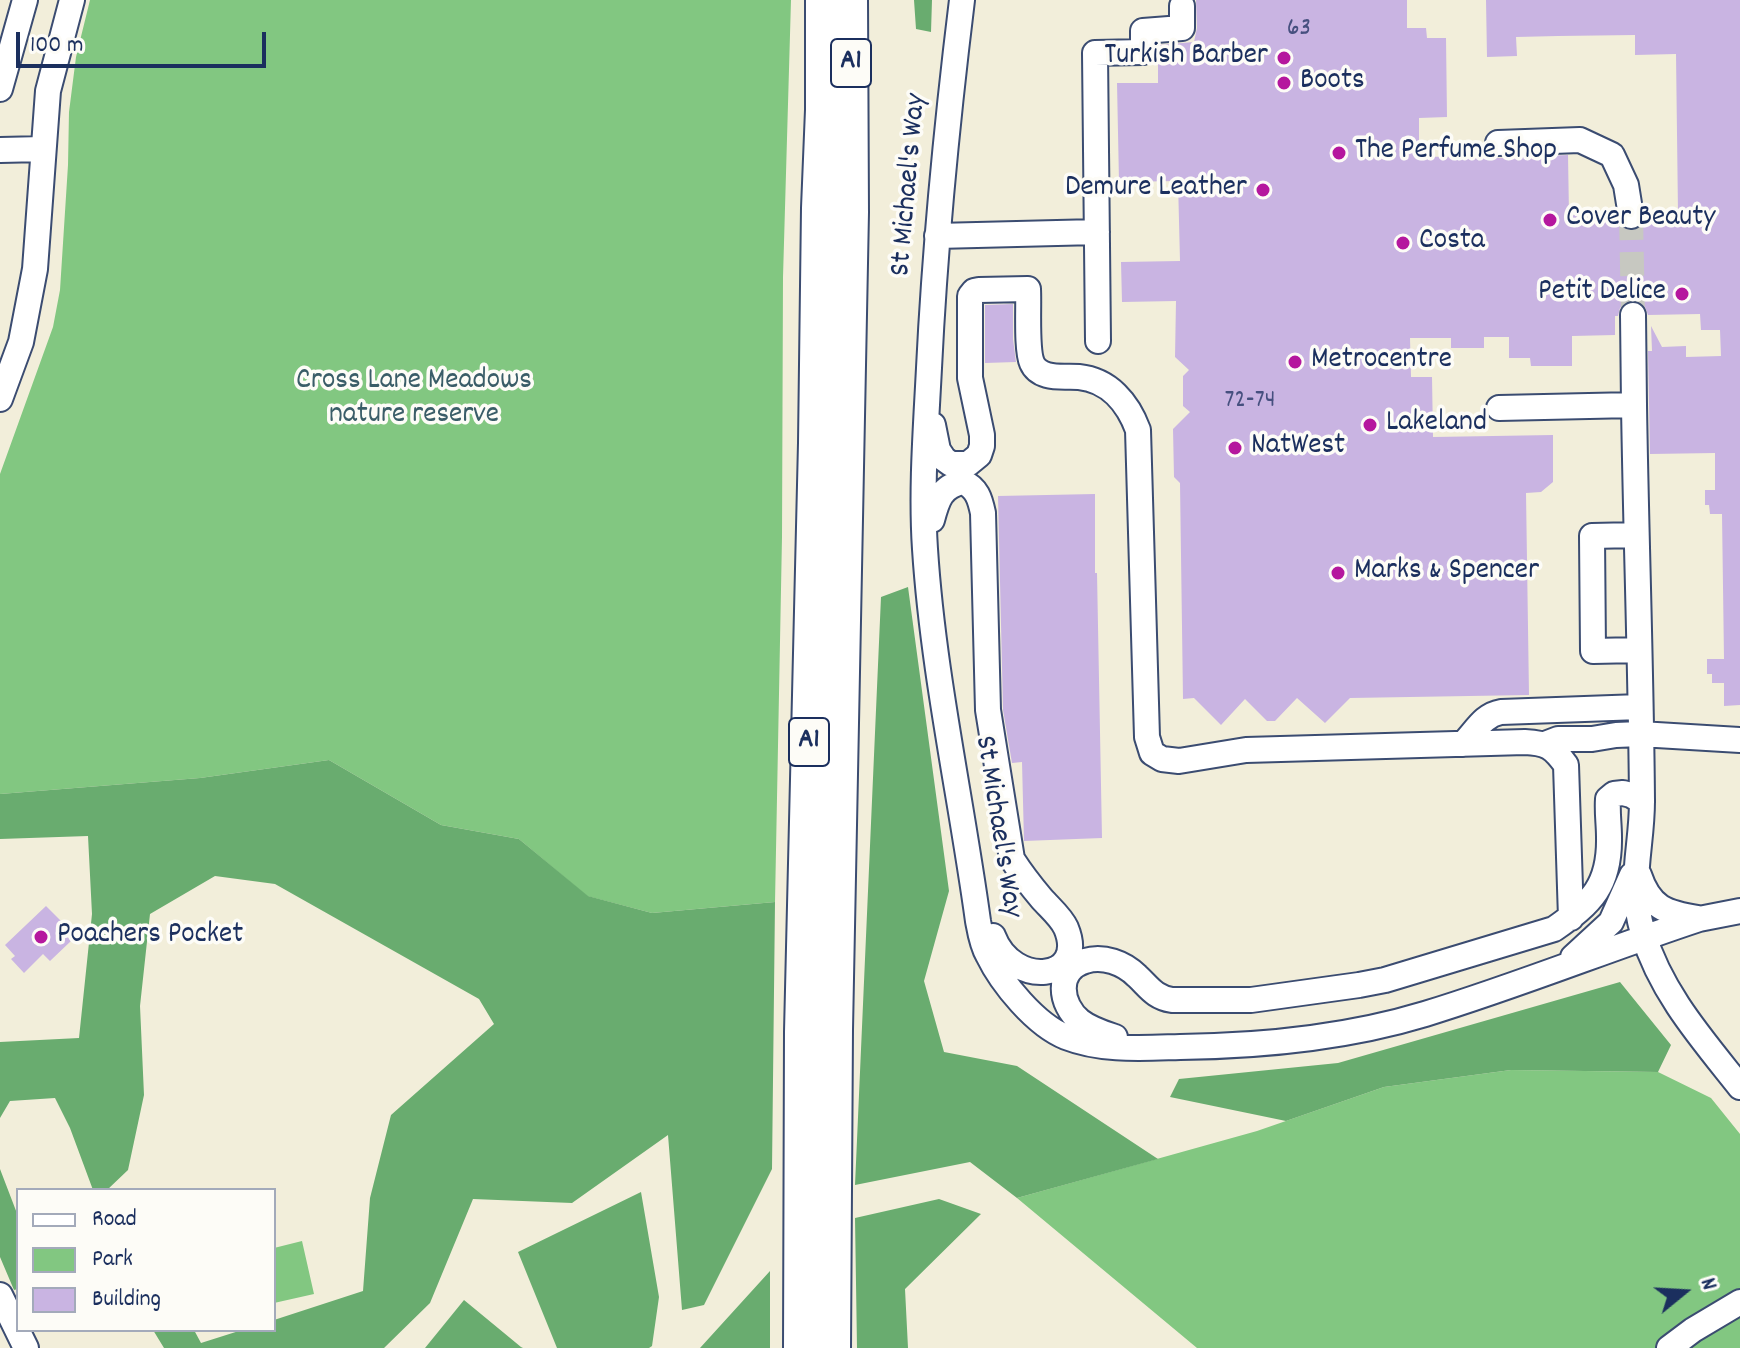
<!DOCTYPE html>
<html>
<head>
<meta charset="utf-8">
<style>
  body { margin:0 }
  #map { position:relative; width:1740px; height:1348px; overflow:hidden; background:#f2eeda; font-family:Dekko,sans-serif }
  canvas { display:block }
  .legend { position:absolute; left:16px; top:1188px; width:260px; height:144px; box-sizing:border-box; background:#fdfcf7; border:2px solid #a3aaba; margin:0; padding:10px 14px; list-style:none; font-size:24px; color:#1b2f5e }
  .legend li { display:flex; align-items:center; gap:16px; height:40px }
  .legend b { width:40px; border:2px solid #a3aaba }
  .north { position:absolute; left:1644px; top:1252px; width:80px; height:80px; -webkit-text-stroke:6px #fdfcf7; paint-order:stroke; rotate:72deg; font-size:22px; font-weight:700; line-height:32px; text-align:center; color:#1b2f5e }
  .north::after { content:''; display:block; margin:auto; width:28px; height:36px; background:#1b2f5e; clip-path:polygon(50% 0,100% 100%,50% 72%,0 100%) }
  .scale { position:absolute; left:16px; top:32px; width:250px; height:36px; box-sizing:border-box; border:4px solid #1b2f5e; border-top:0; padding-left:10px; font-size:24px; line-height:28px; white-space:nowrap; color:#1b2f5e; -webkit-text-stroke:6px #fdfcf7; paint-order:stroke }
</style>
</head>
<body>
<div id="map">
<canvas width="1740" height="1348"></canvas>
<ul class="legend">
<li><b style="height:10px;background:#fff"></b>Road</li>
<li><b style="height:22px;background:#82c781"></b>Park</li>
<li><b style="height:22px;background:#c9b4e2"></b>Building</li>
</ul>
<div class="north">N</div>
<div class="scale">100 m</div>
</div>
<script>
const c = document.querySelector('canvas').getContext('2d');
c.lineJoin = 'round';
function fillPath(path, color) { c.fillStyle = color; c.fill(path, 'evenodd'); }
function stroke(path, color, width, dash) { c.strokeStyle = color; c.lineWidth = width; c.lineCap = dash ? 'butt' : 'round'; c.setLineDash(dash || []); c.stroke(path); }
function label(font, color, halo, rows, align = 'center') {
  c.font = font + ' Dekko,sans-serif'; c.lineWidth = 7; c.setLineDash([]); c.textBaseline = 'middle'; c.strokeStyle = halo; c.fillStyle = color; for (const [text, x, y, turn = 0] of rows) {
    c.save(); c.translate(x, y); c.rotate((+turn || 0) * Math.PI / 180); c.textAlign = isNaN(turn) ? turn : align; if (halo) c.strokeText(text, 0, 0); c.fillText(text, 0, 0); c.restore();
  }
}
fillPath(new Path2D(`
  M90,0H791L783,277L782,537L775,902L652,913L587,896L519,839L441,825L329,760L200,778L0,794V474L53,327L60,290L68,165L69,112L76,57Z
  M1511,1070L1658,1072L1711,1098L1740,1134V1348H1197L1017,1198L1257,1131L1384,1087Z
  M302,1241L314,1294L274,1303V1248Z`), '#82c781');
fillPath(new Path2D(`
  M914,0H932L931,32L916,29Z
  M908,587L949,891L924,981L944,1052L1017,1066L1158,1159L1017,1198L970,1162L855,1185L881,597Z
  M329,760L441,825L519,839L588,896L652,913L775,902L772,1169L704,1305L682,1310L668,1135L572,1203L473,1199L430,1303L384,1348H164L153,1330H194L201,1343L242,1330H274V1320L363,1291L370,1198L391,1115L494,1024L479,999L275,884L215,876L150,914L140,1006L144,1095L128,1170L107,1190H93L70,1128L55,1098L10,1101L0,1118V1042L79,1038L92,914L88,836L0,839V794L200,778Z
  M1620,982L1671,1045L1658,1072L1511,1070L1384,1087L1286,1121L1170,1097L1179,1079L1338,1063Z
  M0,1169L18,1216V1289L14,1290L0,1257Z
  M641,1192L659,1297L652,1346L649,1348H557L518,1252Z
  M939,1199L981,1214L905,1289L908,1348H857L855,1218Z
  M770,1271V1348H700Z
  M464,1300L521,1347L523,1348H425Z`), '#69ac6f');
fillPath(new Path2D(`
  M1196,0H1407V28H1426L1427,38H1446L1447,117L1419,118V157L1490,156L1499,158L1568,155L1569,215L1615,214L1620,226L1626,230L1633,231L1641,227L1645,221L1646,213H1678L1676,54L1635,55V35L1558,36L1516,37L1517,56L1487,57L1486,0H1740V705L1724,706V683H1712V674H1707V659H1724L1722,514H1710L1709,505H1705V490H1715V453L1650,454L1648,351H1652L1651,326L1662,347L1686,346V357L1721,356L1720,330H1701L1700,314L1648,315L1645,307L1641,302L1634,300L1625,303L1620,308L1618,316H1615V335L1572,336V366H1531L1530,358H1509V337H1484V348H1451V338H1410L1411,377H1432L1433,437L1553,435V482L1541,492L1526,493L1529,695L1350,698L1325,723L1297,698L1275,721H1267L1245,699L1221,725L1194,698L1183,699L1180,483L1174,477L1173,429L1190,412L1183,406V376L1189,370L1175,357L1176,301L1122,302L1121,262L1180,261L1178,181L1119,182L1117,83H1158V45L1194,42L1197,28Z
  M1013,304V339L1016,362L985,363V305Z
  M1095,494V573H1097L1102,838L1024,841L1022,762L1012,763L1003,710L998,496Z
  M46,906L69,929L64,933L71,941L50,961L43,954L24,973L11,959L15,956L5,945Z`), '#c9b4e2');
stroke(new Path2D(`
  M1631,216L1633,315`), '#c7c8c1', 24, [24, 12]);
const minor = new Path2D(`
  M962,0C947,122 935,244 929,368C926,427 921,490 925,549C933,673 961,797 978,921C980,932 982,945 988,955C1002,984 1036,1025 1066,1037C1102,1051 1142,1048 1180,1047C1262,1046 1346,1038 1425,1014C1517,986 1608,949 1699,919L1740,911
  M0,89L25,0
  M1498,143L1580,140L1612,155L1626,185L1631,216
  M0,150L43,149
  M937,236L1097,232
  M1633,315L1634,405
  M1098,341L1095,53L1143,52V31L1182,28V6
  M0,399L21,342L35,269L48,91L72,0
  M1499,408L1634,405C1636,537 1641,669 1642,801C1642,849 1628,883 1643,933C1661,993 1702,1039 1740,1087
  M933,425L938,450L944,459L951,464H968L979,455L982,446V435L970,378V296L974,291L979,290L1028,289C1029,306 1026,349 1032,363C1035,370 1040,373 1047,375C1058,378 1068,376 1079,377C1109,380 1128,403 1138,430L1147,737L1152,753L1162,759L1179,761L1246,750L1525,742C1547,743 1553,747 1566,765L1571,918
  M932,520C937,501 941,486 963,482C977,488 980,499 983,513L988,710L1012,859C1021,873 1031,886 1042,899C1050,908 1061,917 1066,928C1088,981 1013,989 993,936
  M1636,535L1592,536L1593,651L1639,650
  M1463,744C1476,731 1483,715 1501,712L1640,707
  M1545,744L1558,739H1592L1616,735L1640,734L1740,740
  M1639,875C1650,908 1666,913 1698,918
  M1573,957L1611,922L1632,875
  M1115,1037C1103,1033 1090,1029 1080,1021C1060,1005 1055,970 1085,961C1103,955 1124,963 1137,976C1149,987 1154,997 1172,1000H1251L1359,985L1385,980L1554,929C1592,903 1610,885 1609,837C1609,824 1607,812 1608,799L1614,794L1623,793L1631,795L1642,802
  M0,1295L26,1348
  M1669,1348L1693,1330L1740,1302`);
const highway = new Path2D(`
  M801,1348L802,1032L816,443L819,208L823,110V0
  M833,1348L835,1029L851,212L850,0`);
stroke(minor, '#3b4c71', 28);
stroke(highway, '#3b4c71', 38);
stroke(minor, '#fff', 24);
stroke(highway, '#fff', 34);
for (const [x, y, r, color] of [
  [1284,58,8,"#b5179e"],
  [1284,83,8,"#b5179e"],
  [1339,153,8,"#b5179e"],
  [1263,190,8,"#b5179e"],
  [1550,220,8,"#b5179e"],
  [1403,243,8,"#b5179e"],
  [1682,294,8,"#b5179e"],
  [1295,362,8,"#b5179e"],
  [1370,425,8,"#b5179e"],
  [1235,448,8,"#b5179e"],
  [1338,573,8,"#b5179e"],
  [41,937,8,"#b5179e"]
]) { const dot = new Path2D(); dot.arc(x, y, r, 0, 2 * Math.PI); c.fillStyle = color; c.fill(dot); stroke(dot, '#fdfcf7', 3); }
label('26px', '#46507f', null, [
  ["63",1299,30],
  ["72-74",1250,402]
]);
for (const [x, y, w] of [
  [851,63,40],
  [809,742,40]
]) { const box = new Path2D(); box.roundRect(x - w / 2, y - 24, w, 48, 6); c.fillStyle = '#fdfcf7'; c.fill(box); stroke(box, '#1b2f5e', 2); }
label('bold 28px', '#1b2f5e', null, [
  ["A1",851,63],
  ["A1",809,742]
]);
label('30px', '#1b2f5e', '#fdfcf7', [
  ["Turkish Barber",1268,58,"right"],
  ["Boots",1300,83],
  ["The Perfume Shop",1355,153],
  ["Demure Leather",1247,190,"right"],
  ["Cover Beauty",1566,220],
  ["Costa",1419,243],
  ["Petit Delice",1666,294,"right"],
  ["Metrocentre",1311,362],
  ["Lakeland",1386,425],
  ["NatWest",1251,448],
  ["Marks & Spencer",1354,573],
  ["Poachers Pocket",57,937]
], 'left');
label('30px', '#1b2f5e', '#fdfcf7', [
  ["St Michael's Way",911,185,-85],
  ["St Michael's Way",996,827,81]
]);
label('30px', '#3a5d68', '#fdfcf7', [
  ["Cross Lane Meadows",414,383],
  ["nature reserve",414,417]
]);
</script>
</body>
</html>
